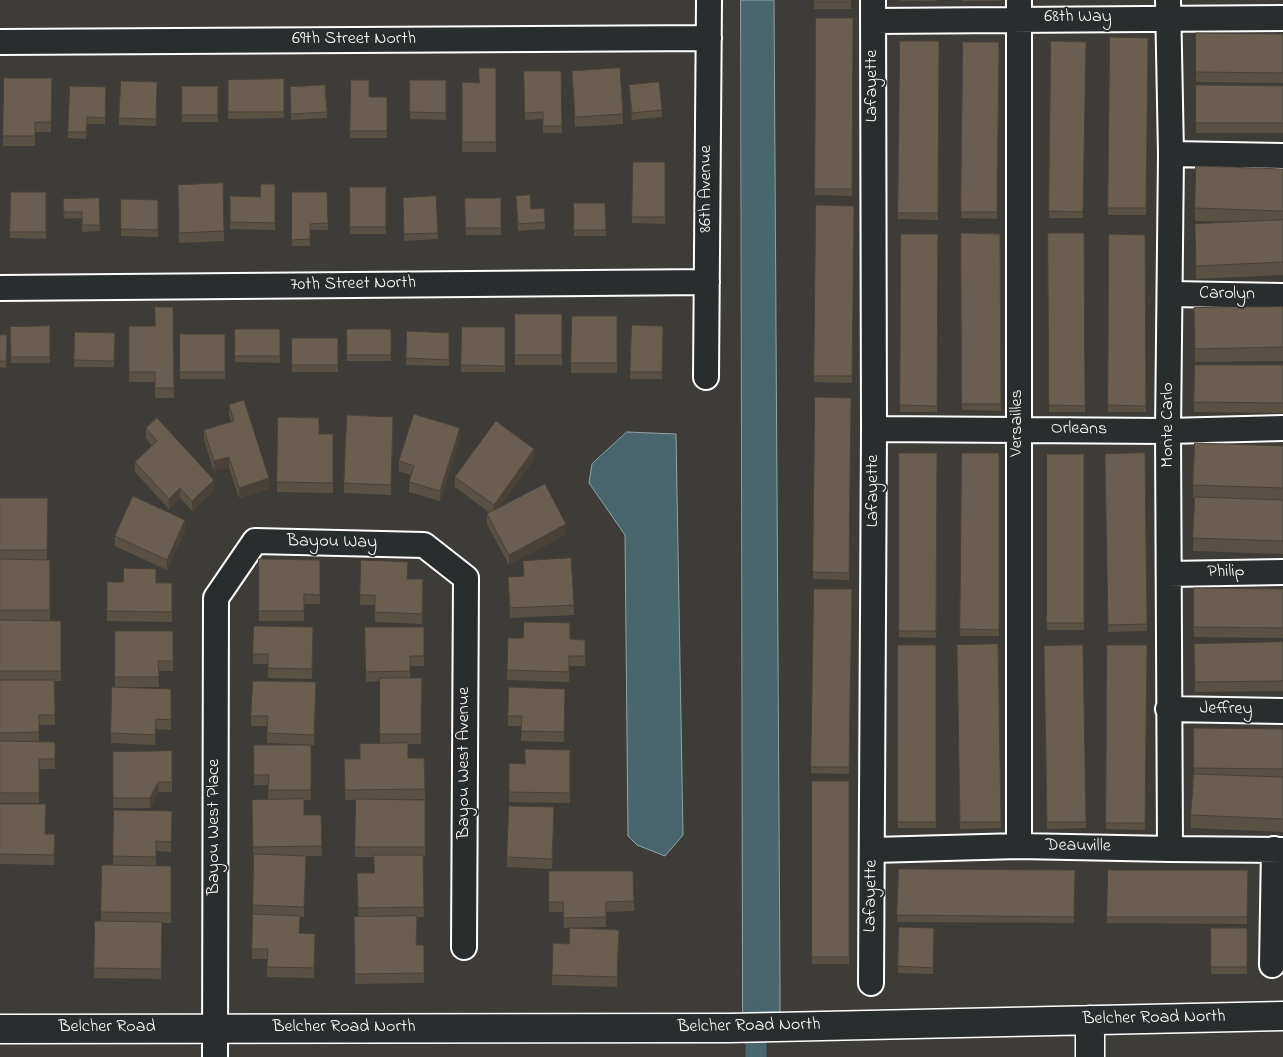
<!DOCTYPE html>
<html>
<head>
<meta charset="utf-8">
<style>
  body { margin:0 }
  canvas { display:block; background:#3d3c38 }
</style>
</head>
<body>
<canvas width="1283" height="1057"></canvas>
<script>
const c = document.querySelector('canvas').getContext('2d');
c.lineJoin = 'round';
function fillPath(path, color) { c.fillStyle = color; c.fill(path, 'evenodd'); }
function stroke(path, color, width, dash) { c.strokeStyle = color; c.lineWidth = width; c.lineCap = dash ? 'butt' : 'round'; c.setLineDash(dash || []); c.stroke(path); }
function label(font, color, halo, rows, align = 'center') {
  c.font = font + ' "Indie Flower",sans-serif'; c.lineWidth = 4; c.setLineDash([]); c.textBaseline = 'middle'; c.strokeStyle = halo; c.fillStyle = color; for (const [text, x, y, turn = 0] of rows) {
    c.save(); c.translate(x, y); c.rotate((+turn || 0) * Math.PI / 180); c.textAlign = isNaN(turn) ? turn : align; if (halo) c.strokeText(text, 0, 0); c.fillText(text, 0, 0); c.restore();
  }
}
const water = new Path2D(`
  M741,0H774L780,982V1016L743,1017Z
  M627,432L676,434L683,835L665,856L637,845L628,836L625,535L589,483L592,464Z`);
fillPath(water, '#48666b');
stroke(water, '#91a3a6', 1);
stroke(new Path2D(`
  M756,1057V1013`), '#48666b', 21);
const minor = new Path2D(`
  M1019,0V846
  M1168,0L1171,154L1168,431L1170,849
  M873,21L1283,18
  M0,42L709,38
  M1171,154L1283,156
  M0,288L707,282
  M1171,294L1283,296
  M706,377L709,0
  M874,429L1168,431L1283,428
  M1169,574L1283,572
  M1168,709L1283,711
  M873,850L1019,846L1170,849L1283,850
  M1272,965L1274,849
  M871,983L874,429L873,0
  M215,1057L216,598L255,541L424,545L466,578L464,947`);
const major = new Path2D(`
  M1090,1020V1057
  M0,1029L730,1028L1283,1016`);
stroke(minor, '#fff', 28);
stroke(major, '#fff', 31);
stroke(minor, '#2a2d2e', 24);
stroke(major, '#2a2d2e', 28);
fillPath(new Path2D(`
  M814,0H851V9H814Z
  M900,0H937V1H900Z
  M962,0H1001V1H962Z
  M816,18H853L852,196L815,195Z
  M1196,33L1283,34V83L1196,82Z
  M1110,37L1148,38L1146,215H1108Z
  M900,41H939L938,220L898,219Z
  M1051,41L1086,42L1083,218H1049Z
  M963,42H999L997,219L961,218Z
  M496,68V152H462V82L479,83Z
  M524,71H561L562,133H543V119L525,120Z
  M572,71L623,114V124L575,127Z
  M4,78H52L51,132H35V146H3Z
  M284,79V118L228,119V80Z
  M351,80L369,97H387V138H350Z
  M410,80H446V120L410,119Z
  M121,81L157,82L156,126L119,125Z
  M629,85L662,110V117L632,120Z
  M1196,85L1283,86V133H1196Z
  M182,86H218V122H182Z
  M106,87L105,124H87L86,139L68,138V132Z
  M290,87L327,112V118L291,120Z
  M633,162H665V224L632,223Z
  M1283,169V275L1196,279L1195,224L1239,222L1195,221V208Z
  M275,184V230L230,229V196L260,197Z
  M350,187H386V234H350Z
  M11,192H46V239L10,238Z
  M292,192H327L328,230H310V246H292Z
  M178,195L224,231V241L179,243Z
  M436,196L438,239L404,241L403,198Z
  M516,196L545,222V229L518,231Z
  M99,198L100,231L82,232V218L64,219L63,199Z
  M465,198H501V235H466Z
  M121,199L158,200V237L121,236Z
  M574,203H605L606,236H574Z
  M816,205L854,206L852,383L814,382Z
  M961,233L1000,234L1001,411L962,410Z
  M1048,233H1084L1085,412H1049Z
  M901,234H938L937,412H900Z
  M1109,234L1145,235L1146,412H1108Z
  M173,307L174,398H155V382H129V326H155Z
  M1283,307V361L1195,362L1194,308Z
  M515,314H562V365H515Z
  M572,316H617V373H571Z
  M632,325L663,326L662,379H630Z
  M50,326V363H11L10,327Z
  M462,327H505V372H461Z
  M235,329H280V363L235,362Z
  M347,329H391V361H347Z
  M407,331L449,333V366L406,365Z
  M75,332L115,333L114,367H74Z
  M180,334H225V379H180Z
  M0,335H7L6,368L0,367Z
  M292,338H338V372H292Z
  M1195,365H1283V413L1194,412Z
  M815,397L851,398L849,580L813,579Z
  M229,405L269,488L239,498L229,467L214,471L204,440V430L231,422L229,415Z
  M278,417L319,434H333V493L277,492Z
  M393,427L391,495L344,493V483Z
  M146,428L214,490L192,511L180,498L169,509L135,472V462L152,446L146,438Z
  M460,438L440,501L409,492V482L411,475L399,471V461Z
  M1283,446V554L1193,551L1195,498H1193V485Z
  M899,453H937L936,638L899,637Z
  M962,453H999V636H960Z
  M1145,453L1147,631L1108,632L1105,454Z
  M1047,454H1084V630H1047Z
  M534,459L498,509L566,534L509,565L487,524V514L490,513L455,487V477Z
  M0,498H48L47,560H50V620H0Z
  M185,530L167,570L115,546V536Z
  M259,559L320,560V604H304V621H259Z
  M361,560L408,579L423,589L422,624L375,622V605H360Z
  M523,561L574,605V615L510,618L508,577L523,576Z
  M107,582L172,583V622L107,621Z
  M1194,588L1283,589V638L1194,637Z
  M814,589H852L849,774L811,773Z
  M0,620L61,621V681H54L55,725H39V741L55,742V769H39V803H0Z
  M254,626L313,627L312,679L268,678V664H253Z
  M365,627H424V666H410V678H422L421,744H408V758H424L425,799L394,800H425V857H423L424,917H417L416,945H424V983L355,984L354,917H358L357,873H374V857H355L356,800H345L344,759H360L380,743V681L366,682Z
  M115,631H173V671H158L159,687H115Z
  M508,638L585,640V666H569V682L507,680Z
  M1283,642V691L1195,692L1194,644Z
  M998,644L1001,828L960,829L957,645Z
  M898,645H936V828H898Z
  M1083,645L1086,828L1047,829L1044,646Z
  M1107,645H1147L1145,830L1106,829Z
  M112,687L171,689V730L156,729L155,745L111,743Z
  M316,692L314,745L267,743V726H251V716Z
  M565,699L564,742L521,741L522,726H508V716Z
  M1194,728L1283,729V832L1191,828V815L1194,774Z
  M254,745H311V800H304V815H321L322,856H304V917H300V933L315,944L314,978L267,977V959H252L254,857H253L252,800H268V785H254Z
  M570,750V803L509,802V763L525,764Z
  M172,751V792H158L150,808H113V752Z
  M812,781H849V964H812Z
  M0,804L46,834H55L54,865L0,864Z
  M554,807L552,869L507,867V857Z
  M114,810L172,821L171,852L156,851V866H171V923H162L161,979L94,978V968L101,921L102,865H113Z
  M899,869L1075,870L1074,923L897,922Z
  M1108,870H1248L1247,924L1107,923Z
  M549,871H633L634,911L606,912V927L564,928L563,912H549Z
  M899,927L934,928L933,974L898,973Z
  M1211,928H1247V974H1211Z
  M619,930L617,987L552,985L553,943L569,944Z`), '#5a5145');
fillPath(new Path2D(`
  M460,428V438L440,501V491Z
  M534,449V459L494,515V505Z
  M229,457V467L214,471V461Z
  M269,478V488L239,498V488Z
  M214,480V490L192,511V501Z
  M180,488V498L169,509V499Z
  M185,520V530L167,570V560Z
  M566,524V534L509,565V555Z
  M158,782V792L150,808V798Z`), '#4a4238');
const building = new Path2D(`
  M814,0H851V2H814Z
  M816,18H853L852,189H815Z
  M1196,33L1283,34V73L1196,72Z
  M1110,37L1148,38L1146,208H1108Z
  M900,41H939L938,213H898Z
  M1051,41L1086,42L1083,212L1049,211Z
  M963,42H999L997,212H961Z
  M479,68H496V142H462V82L479,83Z
  M620,68L623,114L575,117L572,71Z
  M524,71H561L562,126H543V112L525,113Z
  M4,78H52L51,122H35V136H3Z
  M284,79V112H228V80Z
  M351,80H369V97H387V131H350Z
  M410,80H446V113L410,112Z
  M121,81L157,82L156,119L119,118Z
  M659,82L662,110L632,113L629,85Z
  M325,85L327,112L291,114L290,87Z
  M1196,85L1283,86V123H1196Z
  M70,86L106,87L105,118L87,117L86,132H68Z
  M182,86H218V115H182Z
  M633,162H665V217H632Z
  M1196,166L1283,169V211L1195,208Z
  M223,183L224,231L179,233L178,185Z
  M261,184H275V223L230,222V196L260,197Z
  M350,187H386V227H350Z
  M11,192H46V232H10Z
  M292,192H327L328,223L310,224V239L292,240Z
  M530,195L531,209L544,208L545,222L518,224L516,196Z
  M436,196L438,233L404,234L403,198Z
  M99,198L100,225H82V212H64L63,199Z
  M465,198H501V228H466Z
  M121,199L158,200V230L121,229Z
  M574,203H605L606,230H574Z
  M816,205L854,206L852,376H814Z
  M1283,220V262L1196,266L1195,224Z
  M961,233L1000,234L1001,404H962Z
  M1048,233H1084L1085,406L1049,405Z
  M901,234H938L937,406L900,405Z
  M1109,234L1145,235L1146,406L1108,405Z
  M155,307H173L174,388H155V372H129V326H155Z
  M1283,307V347L1195,349L1194,308Z
  M515,314H562V355H515Z
  M572,316H617V363H571Z
  M632,325L663,326L662,372H630Z
  M50,326V357H11L10,327Z
  M462,327H505V366L461,365Z
  M235,329H280V356H235Z
  M347,329H391V355H347Z
  M407,331L449,333V360L406,358Z
  M75,332L115,333L114,361L74,360Z
  M180,334H225V372H180Z
  M0,335H7L6,361H0Z
  M292,338H338V365H292Z
  M1195,365H1283V403L1194,402Z
  M815,397L851,398L849,573L813,572Z
  M244,400L269,478L239,488L229,457L214,461L204,430L234,421L229,405Z
  M414,414L460,428L440,491L409,482L414,466L399,461Z
  M347,415L393,417L391,485L344,483Z
  M278,417L319,418V434H333V483L277,482Z
  M157,418L214,480L192,501L180,488L169,499L135,462L157,441L146,428Z
  M496,421L534,449L494,505L455,477Z
  M1195,443L1283,446V488L1193,485Z
  M899,453H937L936,631H899Z
  M962,453H999V630L960,629Z
  M1145,453L1147,624L1108,625L1105,454Z
  M1047,454H1084V623H1047Z
  M545,484L566,524L509,555L487,514Z
  M133,496L185,520L167,560L115,536Z
  M1195,497L1283,500V541L1193,538Z
  M0,498H48L47,550H0Z
  M571,558L574,605L510,608L508,577L524,576L523,561Z
  M0,559L50,560V610H0Z
  M259,559L320,560V595L304,594V611H259Z
  M361,560L408,562L407,579H423L422,614L375,612V595H360Z
  M124,568L156,569V583H172V612L107,611V582H123Z
  M1194,588L1283,589V628L1194,627Z
  M814,589H852L849,767H811Z
  M0,620L61,621V671H0Z
  M524,622L570,623V639L585,640V656H569V672L507,670L508,638H523Z
  M254,626L313,627L312,669L268,668V654H253Z
  M365,627H424V656H410V671L366,672Z
  M115,631H173V661H158L159,677H115Z
  M1283,642V681L1195,682L1194,644Z
  M998,644L1001,822H960L957,645Z
  M898,645H936V822H898Z
  M1083,645L1086,822H1047L1044,646Z
  M1107,645H1147L1145,823H1106Z
  M380,678H422L421,734H380Z
  M0,680H54L55,715H39V732L0,733Z
  M253,681L316,682L314,735L267,733L268,716H251Z
  M112,687L171,689V720L156,719L155,735L111,733Z
  M509,687L565,689L564,732L521,731L522,716H508Z
  M1194,728L1283,729V769L1194,768Z
  M0,741L55,742V759H39V793H0Z
  M408,743V758H424L425,789L345,790L344,759H360V744Z
  M254,745H311V790H268L269,775H254Z
  M525,749L570,750V793L509,792V763L525,764Z
  M172,751V782H158L150,798H113V752Z
  M1194,774L1283,777V819L1191,815Z
  M812,781H849V957H812Z
  M304,799V815H321L322,846L253,847L252,800Z
  M356,799L425,800V847H355Z
  M0,804H46L45,834H55L54,855L0,854Z
  M509,806L554,807L552,859L507,857Z
  M114,810L172,811L171,842L156,841V857L113,856Z
  M254,854L306,856L304,907L253,905Z
  M374,855H423L424,907L358,908L357,873H374Z
  M102,865L171,866V913L101,912Z
  M899,869L1075,870L1074,917L897,915Z
  M1108,870H1248L1247,917H1107Z
  M549,871H633L634,901L606,902V917L564,918L563,902H549Z
  M253,914L300,916L299,933L315,934L314,968L267,967L268,949H252Z
  M417,916L416,945H424V973L355,974L354,917Z
  M95,921L162,922L161,969L94,968Z
  M899,927L934,928L933,968L898,966Z
  M570,928L619,930L617,977L552,975L553,943L569,944Z
  M1211,928H1247V967H1211Z`);
fillPath(building, '#695e50');
stroke(building, '#4a4238', 1);
label('18px', '#fff', '#2a2d2e', [
  ["68th Way",1078,18],
  ["69th Street North",354,40],
  ["Lafayette",873,86,-90],
  ["86th Avenue",707,189,-90],
  ["70th Street North",353,285,-1],
  ["Carolyn",1227,295,1],
  ["Versailles",1018,423,-90],
  ["Monte Carlo",1169,425,-90],
  ["Orleans",1079,430,1],
  ["Lafayette",874,491,-90],
  ["Bayou Way",332,543,1],
  ["Philip",1226,573,-1],
  ["Jeffrey",1226,710,1],
  ["Bayou West Avenue",465,763,-90],
  ["Bayou West Place",215,827,-90],
  ["Deauville",1078,847,1],
  ["Lafayette",872,896,-89],
  ["Belcher Road North",1154,1019,-1],
  ["Belcher Road North",749,1027,-1],
  ["Belcher Road",107,1028],
  ["Belcher Road North",344,1028]
]);
</script>
</body>
</html>
